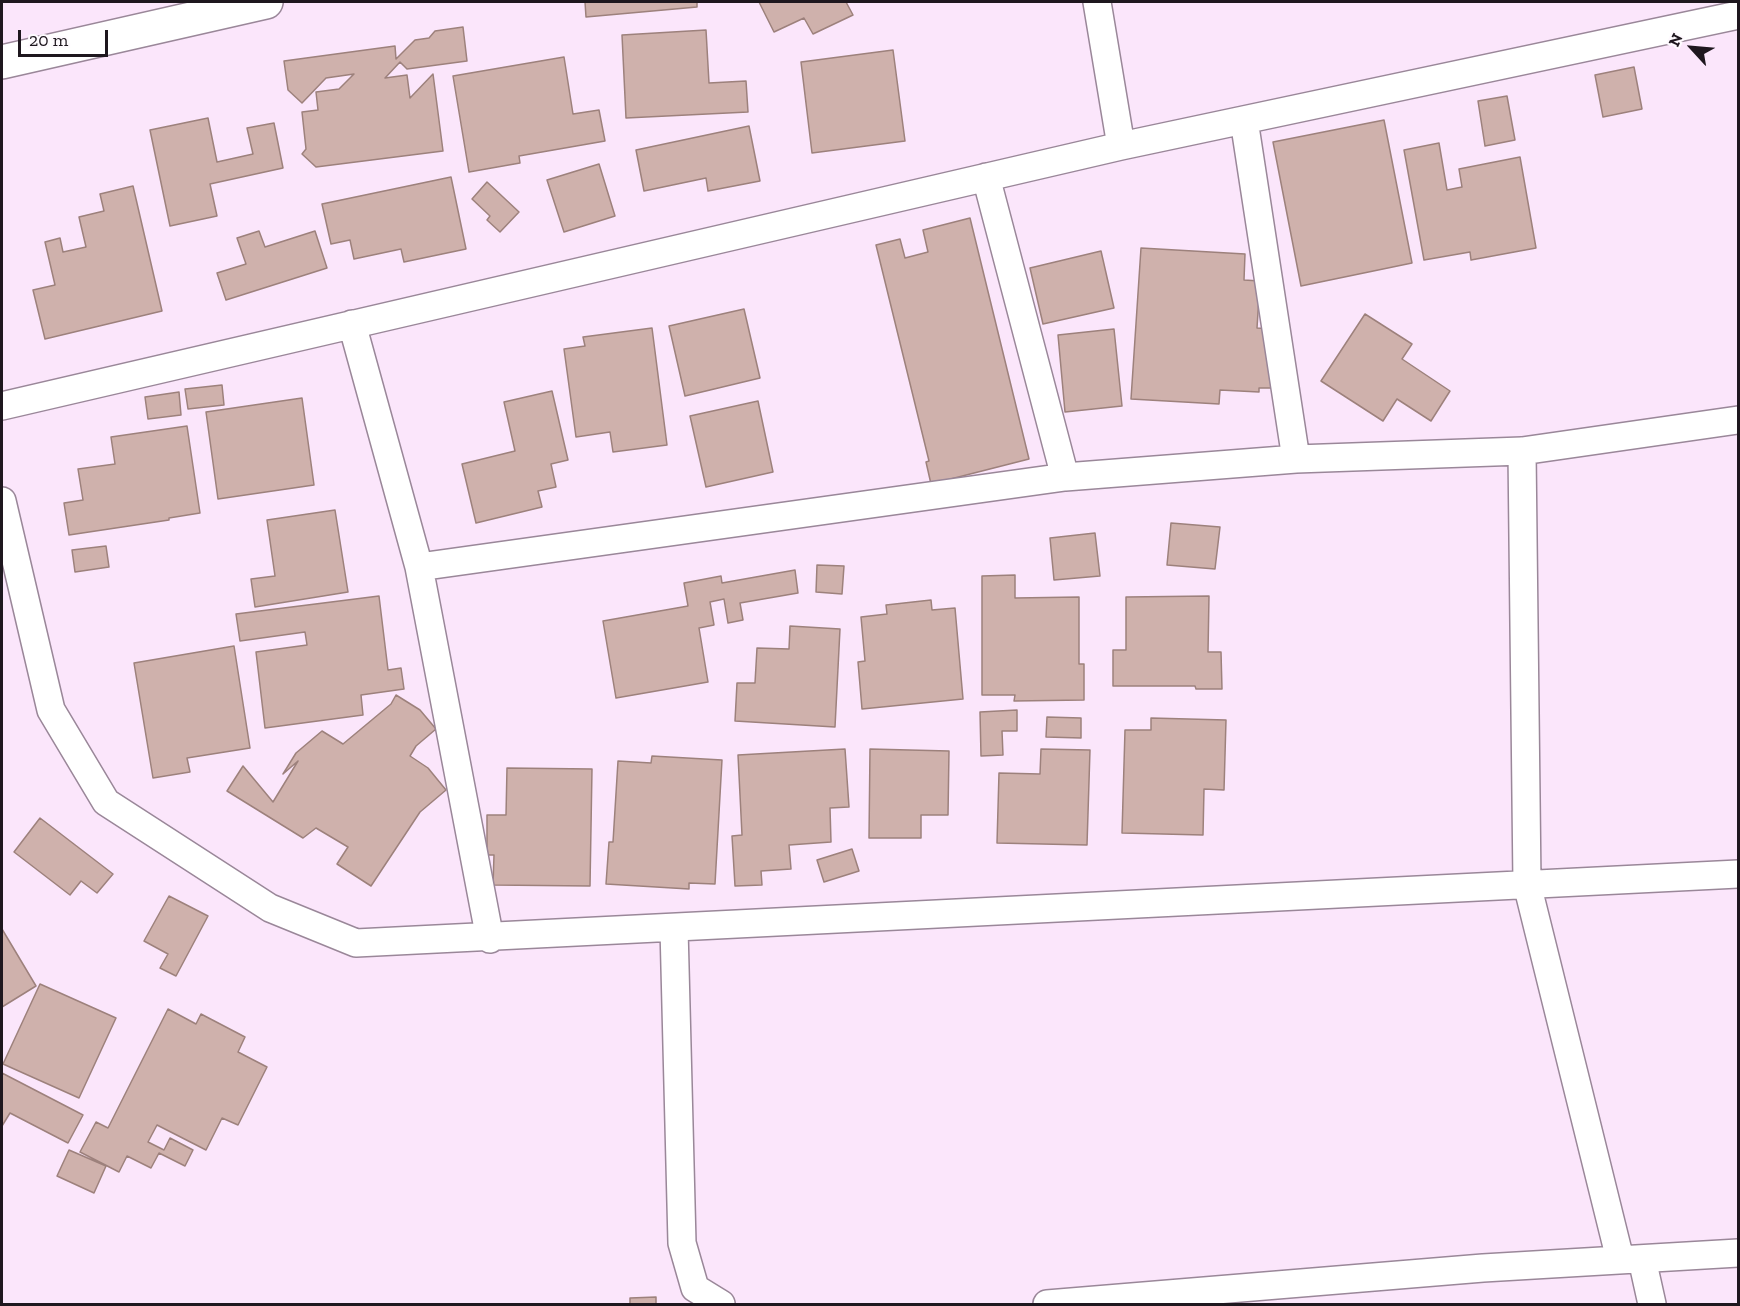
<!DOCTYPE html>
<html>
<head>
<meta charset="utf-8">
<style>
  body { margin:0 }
  #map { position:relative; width:1740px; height:1306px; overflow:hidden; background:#fbe6fb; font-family:"Zilla Slab",serif }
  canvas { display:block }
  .frame { position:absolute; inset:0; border:3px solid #1e171e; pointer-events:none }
  .north { position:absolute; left:1662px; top:18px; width:60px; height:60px; -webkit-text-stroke:4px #fefafe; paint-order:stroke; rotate:296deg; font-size:16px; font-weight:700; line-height:24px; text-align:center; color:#1e171e }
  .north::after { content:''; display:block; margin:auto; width:21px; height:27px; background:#1e171e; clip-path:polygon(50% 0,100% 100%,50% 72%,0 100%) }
  .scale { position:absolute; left:18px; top:30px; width:90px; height:27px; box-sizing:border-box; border:3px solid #1e171e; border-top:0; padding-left:8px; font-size:18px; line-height:21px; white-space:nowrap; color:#1e171e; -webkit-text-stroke:4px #fefafe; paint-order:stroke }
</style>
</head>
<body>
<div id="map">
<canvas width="1740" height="1306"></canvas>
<div class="frame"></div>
<div class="north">N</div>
<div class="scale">20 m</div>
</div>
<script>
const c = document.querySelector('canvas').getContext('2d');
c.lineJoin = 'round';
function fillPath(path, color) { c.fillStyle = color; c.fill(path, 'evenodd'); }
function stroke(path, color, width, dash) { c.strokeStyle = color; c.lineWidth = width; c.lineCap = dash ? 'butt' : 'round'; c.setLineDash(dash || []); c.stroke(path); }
const building = new Path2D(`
  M585,2H697V7L586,17Z
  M759,2H846L853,15L813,34L804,18L774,32Z
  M463,27L467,61L407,69L400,62L385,78L407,75L410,98L433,74L443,151L316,167L302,154L306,149L302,112L318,110L316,92L339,89L354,74L326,78L302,103L288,90L284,61L395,46L396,59L415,40L429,38L435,31Z
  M706,30L709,83L746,81L748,112L626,118L622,35Z
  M893,50L905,141L812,153L801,62Z
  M564,57L573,114L599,110L605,141L519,156L520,163L469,172L453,76Z
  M1634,67L1642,109L1603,117L1595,75Z
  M1507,96L1515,140L1485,146L1478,101Z
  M208,118L217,162L253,154L247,128L274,123L283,168L210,184L217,216L170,226L150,130Z
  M1384,120L1412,263L1301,286L1273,142Z
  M749,126L760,181L708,191L706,178L644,191L636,150Z
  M1439,143L1447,190L1462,187L1459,169L1520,157L1536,248L1471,260L1470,252L1424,260L1404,150Z
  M599,164L615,216L564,232L547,180Z
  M451,177L466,249L404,262L401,249L354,259L350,240L331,244L322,204Z
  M487,182L519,212L500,232L487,220L490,216L472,199Z
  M133,186L162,311L45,339L33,290L55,285L45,242L60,238L63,252L86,247L79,217L104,211L100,194Z
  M970,218L1029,459L931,484L926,462L929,461L876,245L900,239L905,258L928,252L923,230Z
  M259,231L265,247L315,231L327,268L226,300L217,273L246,264L237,238Z
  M1141,248L1245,254L1244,280L1260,281L1257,328L1276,329L1272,388H1259V392L1220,390L1219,404L1131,399Z
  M1101,251L1114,308L1043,324L1030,268Z
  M744,309L760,378L685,396L669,326Z
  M1365,314L1412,344L1402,359L1450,391L1431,421L1397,399L1383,421L1321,381Z
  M652,328L667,445L613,452L610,432L576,437L564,349L585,346L583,337Z
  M1114,329L1122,406L1065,412L1058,335Z
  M222,385L224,405L188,409L185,389Z
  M552,391L568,460L551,464L556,487L538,491L542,507L476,523L462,464L515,451L504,402Z
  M179,392L181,415L148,419L145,397Z
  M302,398L314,485L218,499L206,412Z
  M758,401L773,472L706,487L690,416Z
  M187,426L200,513L169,518V520L69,535L64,503L83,500L78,469L115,464L111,437Z
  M335,510L348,592L255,607L251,579L275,576L267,520Z
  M1171,523L1220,527L1215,569L1167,565Z
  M1095,533L1100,576L1054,580L1050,538Z
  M106,546L109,567L75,572L72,550Z
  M817,565L844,566L842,594L816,592Z
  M795,570L798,593L740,603L743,620L728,623L724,599L710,602L714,625L699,628L708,682L616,698L603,621L688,606L684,583L721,576L722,583Z
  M1015,575V598L1079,597V664H1084V700L1014,701L1015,695H982V576Z
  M379,596L388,670L401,668L404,689L361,695L363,715L265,728L256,652L307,645L305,632L240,641L236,614Z
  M1209,596L1208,652H1221L1222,689H1196L1195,686H1113V650H1126V597Z
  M931,600L932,610L955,608L963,699L862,709L858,662L865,661L861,617L887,614L886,605Z
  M790,626L840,629L835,727L735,721L737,683H755L757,648L789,649Z
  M234,646L250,748L187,758L190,772L153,778L134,663Z
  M396,695L420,710L436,729L416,746L410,756L428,768L446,790L420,812L371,886L337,864L348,847L316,828L303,838L227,791L243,766L273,802L298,761L283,774L296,753L322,731L343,744L391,704Z
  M1017,710V731H1002L1003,755L981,756L980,712Z
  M1047,717L1081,718V738L1046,737Z
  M1151,718L1226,720L1224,790L1204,789L1203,835L1122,833L1125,730H1151Z
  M845,749L849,807L830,808L831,842L789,845L791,869L761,871L762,885L735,886L732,836L742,835L738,755Z
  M870,749L949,751L948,815H921V838H869Z
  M1041,749L1090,750L1087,845L997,843L999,773L1040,774Z
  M652,756L722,760L715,884L689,883V889L606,884L609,842H613L618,761L651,763Z
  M507,768L592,769L590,886L493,885L494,855H487V815H506Z
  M40,818L113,874L97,893L81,881L70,895L14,852Z
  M852,849L859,871L824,882L817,860Z
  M169,896L208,916L176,976L160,968L168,954L144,941Z
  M2,929L36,986L2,1007Z
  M40,984L116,1018L79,1098L3,1064Z
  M168,1009L196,1024L201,1014L245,1037L238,1052L267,1067L238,1125L222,1118L206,1150L157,1125L148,1142L164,1150L170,1138L193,1150L185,1166L159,1153L151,1168L127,1156L119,1172L80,1152L96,1122L108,1128Z
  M2,1073L83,1115L68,1143L10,1113L2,1126Z
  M69,1150L106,1166L94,1193L57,1176Z
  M656,1297V1304H630V1298Z`);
fillPath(building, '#cfb1ac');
stroke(building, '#9d817c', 1.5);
const street = new Path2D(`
  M1097,2L1121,146
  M1244,120L1296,459
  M986,177L1065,477
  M352,324L419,567L490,939
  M2,406L1121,146L1738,15
  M1522,451L1527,884L1620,1259
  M2,501L51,710L106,802L270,908L356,943L1738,874
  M419,567L1065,477L1296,459L1522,451L1738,420
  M674,928L682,1243L695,1288L721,1304
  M1642,1259L1652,1304
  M1047,1304L1483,1268L1738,1253`);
const secondary = new Path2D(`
  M2,62L266,2`);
stroke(street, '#9a8799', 30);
stroke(secondary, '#9a8799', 36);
stroke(street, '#fff', 27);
stroke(secondary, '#fff', 33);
</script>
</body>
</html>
